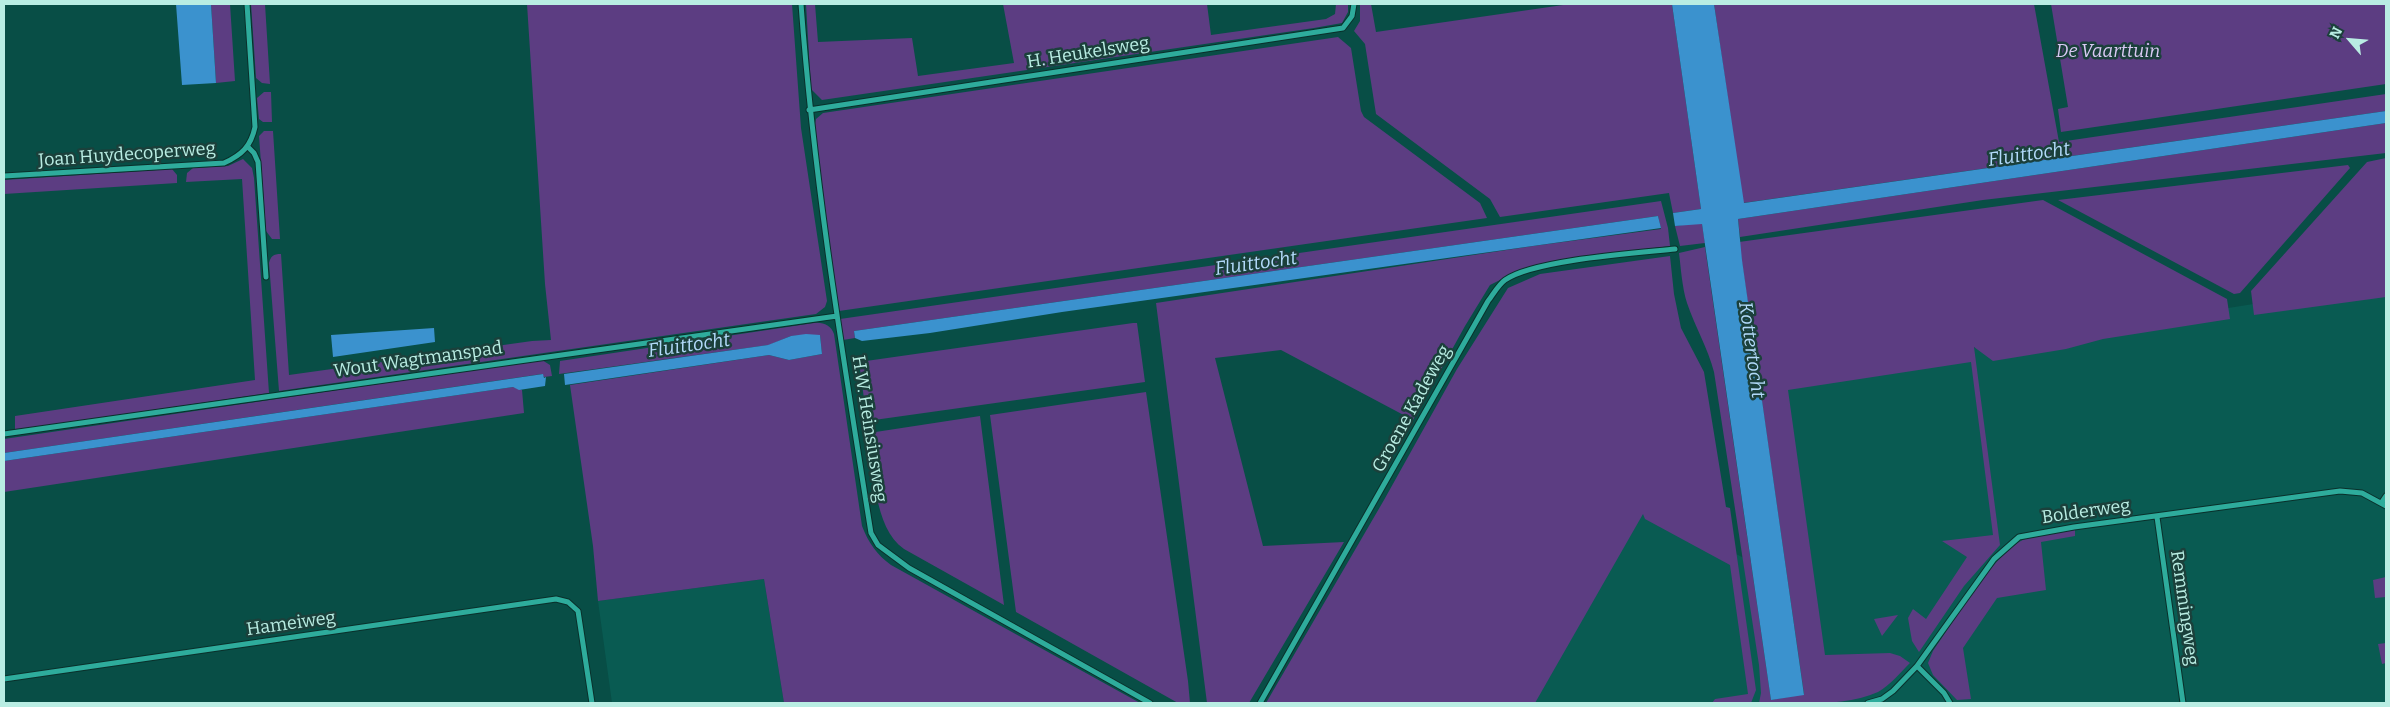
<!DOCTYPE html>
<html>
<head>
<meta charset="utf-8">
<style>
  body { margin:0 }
  #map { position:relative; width:2390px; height:707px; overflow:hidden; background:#084e46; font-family:Bitter,serif }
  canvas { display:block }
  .frame { position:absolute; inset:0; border:5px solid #b9ede3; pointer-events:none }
  .north { position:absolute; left:2325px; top:15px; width:50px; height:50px; -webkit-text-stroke:4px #1b403b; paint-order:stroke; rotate:297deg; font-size:14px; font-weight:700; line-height:20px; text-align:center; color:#b9ede3 }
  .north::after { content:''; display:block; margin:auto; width:18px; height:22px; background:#b9ede3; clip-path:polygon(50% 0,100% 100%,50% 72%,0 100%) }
</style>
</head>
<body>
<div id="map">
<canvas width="2390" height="707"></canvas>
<div class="frame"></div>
<div class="north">N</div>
</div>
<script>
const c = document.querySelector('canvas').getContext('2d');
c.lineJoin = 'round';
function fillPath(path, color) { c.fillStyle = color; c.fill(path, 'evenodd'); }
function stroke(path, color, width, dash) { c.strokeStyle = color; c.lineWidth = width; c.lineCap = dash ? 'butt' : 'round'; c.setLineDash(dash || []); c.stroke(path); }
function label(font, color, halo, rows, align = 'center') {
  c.font = font + ' Bitter,serif'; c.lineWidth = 5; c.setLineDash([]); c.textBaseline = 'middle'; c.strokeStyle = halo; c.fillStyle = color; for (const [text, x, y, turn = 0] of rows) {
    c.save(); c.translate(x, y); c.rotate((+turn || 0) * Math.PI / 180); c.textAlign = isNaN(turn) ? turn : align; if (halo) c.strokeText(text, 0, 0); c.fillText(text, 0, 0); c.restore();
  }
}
fillPath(new Path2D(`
  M2386,283V703H1513L1626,499L1768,570L1742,385Z
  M764,579L784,703H612L598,601Z`), '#095b52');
fillPath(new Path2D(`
  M211,4H230L235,81L216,83Z
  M251,4H265L270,84L262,83L256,78Z
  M527,4H792L801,128L827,301L825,307L816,314L279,391L269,263C271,256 273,254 281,254L289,375L532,341L551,340L545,284Z
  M806,4H815L818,42L912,38L918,76L1014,63L1003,4H1207L1211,35L1326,19L1335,14L1336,4H1348V12L1342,23L1314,28L822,100L811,89Z
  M1360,4H1371L1376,32L1570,4H1672L1701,209L1673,213L1669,193L1500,217L1490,199L1376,114L1365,44L1354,31L1360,21Z
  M1714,4H2034L2059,142L2386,94V111L1743,203Z
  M2051,4H2386V84L2061,132L2058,109L2068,107Z
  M1338,37L1351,48L1361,111L1364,117L1480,203L1487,218L839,311L813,133L816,119L823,113Z
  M264,92H271L272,122H263L259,119L257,98Z
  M2386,123V153L1983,200L1740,237L1738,219Z
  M264,131H273L280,239H272L266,231L259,136Z
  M2386,158V297L2254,315L2251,291L2367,162Z
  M243,159L252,168L254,178L269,393L15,430V416L255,380L242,179L186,182L187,173L193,168L228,166Z
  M2348,165L2350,168L2240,293L2234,294L2058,200Z
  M172,169L177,175V183L4,194V180Z
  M2043,200L2227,299L2230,319L2103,339L2066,349L1993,361L1974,347L2000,545L1964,586L1919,652L1912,641L1908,618L1913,609L1926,619L1967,557L1942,541L1993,535L1971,362L1788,390L1825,655L1890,653L1900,656L1910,663C1900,673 1890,685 1878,692C1845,707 1795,703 1759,703L1761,693L1759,665L1714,372C1708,348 1695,327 1687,303C1682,287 1681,269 1679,253L1705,247L1771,700L1804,694L1739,242Z
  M1661,201L1668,228L1670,246L1567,259L1520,270L1490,285L1465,326L1413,420L1281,350L1215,358L1263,546L1344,542L1249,703H1207L1156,303L1533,246L1661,229L1658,216L854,331L855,338L843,340L840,319Z
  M1697,223L1702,224L1705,243L1680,246L1675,226Z
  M1670,256L1674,294L1681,328L1704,372L1726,507L1730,508L1756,690L1751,703H1712L1715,699L1748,694L1730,565L1645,519L1643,514L1535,703H1266L1384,500L1457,369L1508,288L1540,274Z
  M814,323C823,322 831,325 834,334L862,526C868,542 877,555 891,565L1140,703H784L764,579L598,601L593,546L570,385L769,355L789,360L822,354L820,335L791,336L769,345L559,374L560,361Z
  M1133,323H1137L1145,382L867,421L859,362Z
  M542,360L550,365L552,376L544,377L542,374L4,453V439Z
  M513,387L522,390L524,413L4,492V461Z
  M1146,392L1188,681L1190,703H1178L1016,612L990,415Z
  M980,416L1004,605L904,549C873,527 874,469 869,433Z
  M2075,529V536L2041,542L2046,590L1997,598L1963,648L1971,699L1957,700L1933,675L1928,663L1933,651C1954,621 1987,565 2016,544C2032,533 2056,532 2075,529Z
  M2386,577V597L2375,598L2373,580Z
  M1898,615L1882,636L1874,619Z
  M2386,643V663L2382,664L2378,644Z`), '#5c3d82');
fillPath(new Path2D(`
  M176,4H211L216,83L182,85Z
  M1672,4H1714L1744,203L2386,111V123L1738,219L1742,260L1804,695L1771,700L1702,224L1675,226L1673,213L1701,209Z
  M1658,216L1661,228L1062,312L930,333L862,341L855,338L854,331Z
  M434,328L435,342L333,357L331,335Z
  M806,334L820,335L822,354L789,360L769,355L565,385L564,374L768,345L791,336Z
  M543,374L544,378L546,377L545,386L519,390L513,387L4,461V453Z`), '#3b92ce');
const minor = new Path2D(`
  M801,4C814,182 843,357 871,533L878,545L909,568L1150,703
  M809,110L1343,28L1352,16L1354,4
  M248,147L254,153L258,162L266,277
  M4,176L224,163C242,155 251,146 255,127L247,4
  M4,434L837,316
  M2382,502L2386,496
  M2157,517L2183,703
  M1917,666L1944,693L1950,703
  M4,679L556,599L568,602L578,611L592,703
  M1260,703L1488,301C1493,295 1498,285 1505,280C1533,260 1636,253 1675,249
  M1868,703L1882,699L1893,691L1917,666L1994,559L2019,537L2074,527L2340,491L2362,493L2386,506`);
stroke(minor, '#0a302b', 7);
stroke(minor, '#2eac9c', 5);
label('italic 18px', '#dbcaf5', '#1b403b', [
  ["De Vaarttuin",2108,52]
]);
label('18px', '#b9ede3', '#1b403b', [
  ["H. Heukelsweg",1088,53,-9],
  ["Joan Huydecoperweg",127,155,-4],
  ["Wout Wagtmanspad",418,360,-8],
  ["Groene Kadeweg",1412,409,-61],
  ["H.W. Heinsiusweg",869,429,81],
  ["Bolderweg",2086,512,-8],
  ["Remmingweg",2184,608,82],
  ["Hameiweg",291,624,-8]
]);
label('italic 19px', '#b3dafa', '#1b403b', [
  ["Fluittocht",2029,155,-8],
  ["Fluittocht",1256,264,-8],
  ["Fluittocht",689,346,-8],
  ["Kottertocht",1751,350,82]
]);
</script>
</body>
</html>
